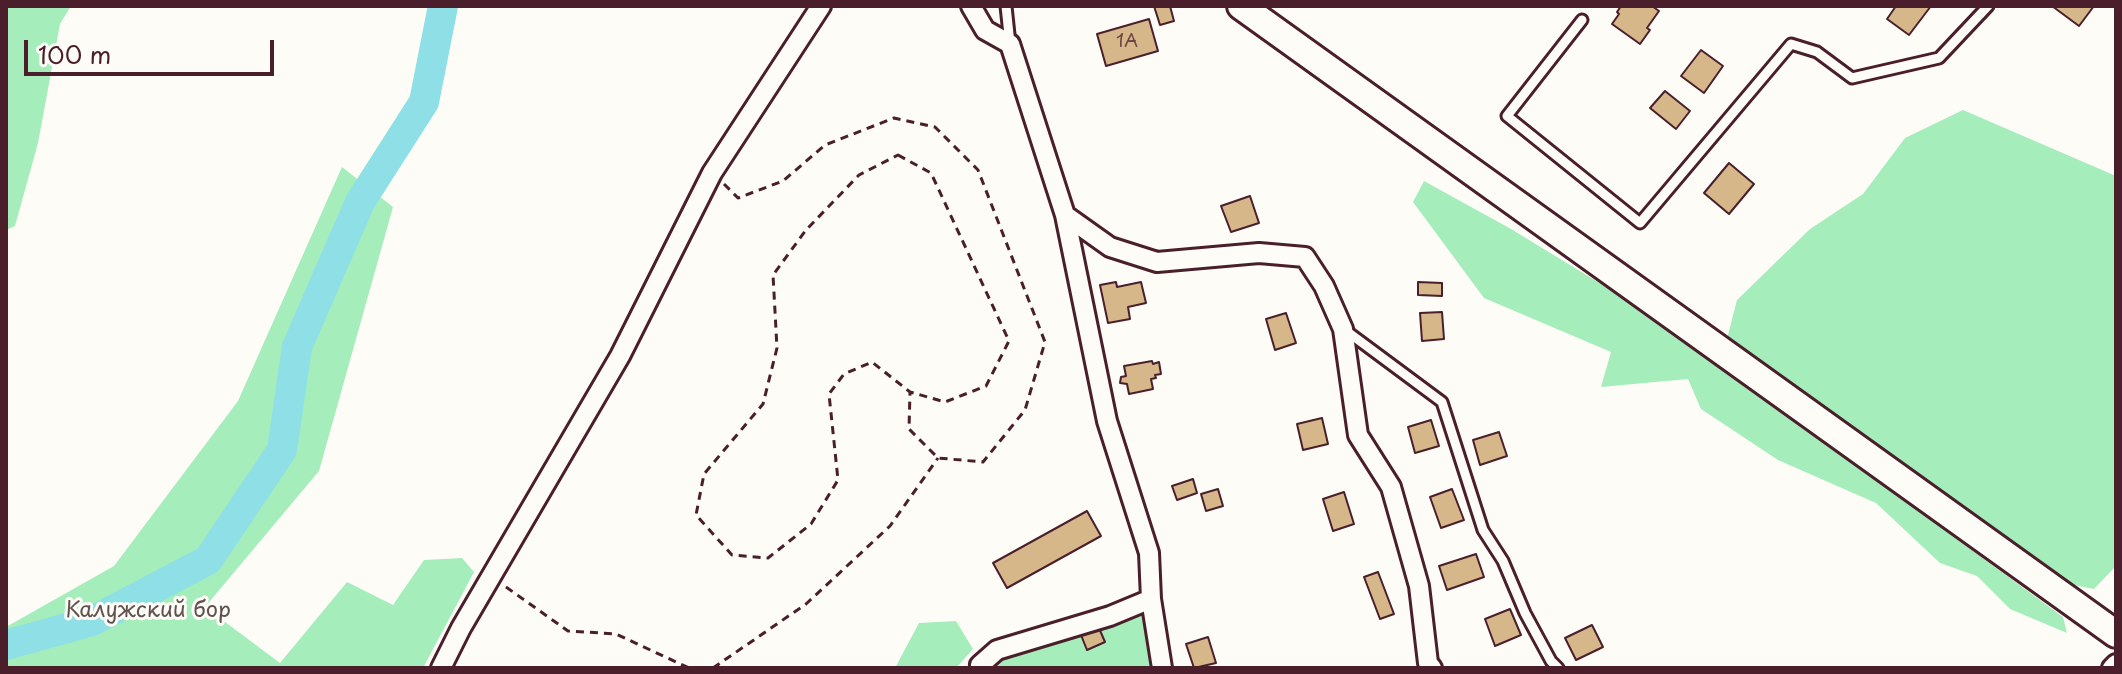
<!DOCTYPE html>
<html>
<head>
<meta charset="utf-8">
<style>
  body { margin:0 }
  #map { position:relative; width:2122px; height:674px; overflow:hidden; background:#fdfcf7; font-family:"Playpen Sans",sans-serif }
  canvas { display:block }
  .frame { position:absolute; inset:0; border:8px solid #4a1f2b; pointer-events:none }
  .scale { position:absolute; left:24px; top:40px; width:250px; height:36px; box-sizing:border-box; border:4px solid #4a1f2b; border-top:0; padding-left:10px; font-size:24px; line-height:28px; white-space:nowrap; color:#4a1f2b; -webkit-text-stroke:6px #fdfcf7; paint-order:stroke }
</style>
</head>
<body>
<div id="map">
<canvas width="2122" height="674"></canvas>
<div class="frame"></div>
<div class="scale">100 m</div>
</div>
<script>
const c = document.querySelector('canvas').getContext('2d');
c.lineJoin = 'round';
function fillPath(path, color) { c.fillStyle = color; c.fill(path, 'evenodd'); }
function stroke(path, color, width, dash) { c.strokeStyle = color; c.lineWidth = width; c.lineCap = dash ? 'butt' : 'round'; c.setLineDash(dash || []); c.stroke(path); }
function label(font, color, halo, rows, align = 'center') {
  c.font = font + ' "Playpen Sans",sans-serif'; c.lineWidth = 6; c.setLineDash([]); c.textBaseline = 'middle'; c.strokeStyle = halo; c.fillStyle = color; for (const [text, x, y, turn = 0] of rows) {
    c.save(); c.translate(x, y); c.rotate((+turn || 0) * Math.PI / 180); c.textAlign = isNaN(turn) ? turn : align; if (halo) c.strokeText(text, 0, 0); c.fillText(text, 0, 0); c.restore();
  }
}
fillPath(new Path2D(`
  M6,6H71L60,24L38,143L15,226L6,230Z
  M1963,110L2116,176V566L2094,589L2069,584L1727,339L1737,300L1810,229L1863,194L1905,138Z
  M342,167L393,207L319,471L205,607L280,663L347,582L393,605L424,560L462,558L474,572L423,668H6V627L114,566L238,401Z
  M1424,181L1511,229L1652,315L2063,617L2067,633L2010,609L1977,576L1940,563L1876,503L1778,460L1701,409L1688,379L1601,387L1611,352L1484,298L1413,202Z
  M1144,609L1154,668H967L973,661Z
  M956,621L973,649L956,668H895L919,623Z`), '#a5edba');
stroke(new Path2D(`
  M6,645L92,621L208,560L282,450L297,347L360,202L424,102L443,6`), '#8ee0e6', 30);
const building = new Path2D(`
  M1154,6H1170L1174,21L1160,25Z
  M1621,6H1652L1659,11L1647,28L1650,30L1640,44L1612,24L1619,14L1617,12Z
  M1896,6H1931L1909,35L1887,19Z
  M2052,6H2094L2079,26Z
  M1149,19L1158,51L1106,66L1097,34Z
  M1701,50L1723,66L1704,93L1681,76Z
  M1665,91L1690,111L1676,129L1650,108Z
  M1729,163L1754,184L1729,214L1704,193Z
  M1250,196L1259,223L1231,232L1221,206Z
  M1116,282L1117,287L1141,282L1146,303L1128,307L1130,319L1108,323L1100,285Z
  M1418,282L1442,283V296L1418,295Z
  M1442,312L1444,339L1422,341L1420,313Z
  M1286,313L1296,343L1275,350L1266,319Z
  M1152,361L1153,364L1159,362L1161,374L1155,375L1156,378L1151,379L1153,389L1129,394L1127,384L1120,383L1121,377L1126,376L1124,366Z
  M1322,418L1328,444L1303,450L1297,424Z
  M1431,420L1439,446L1415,453L1408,427Z
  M1499,432L1507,456L1480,465L1473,440Z
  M1193,479L1197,493L1177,500L1172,486Z
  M1218,489L1223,506L1206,511L1201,494Z
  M1452,489L1464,520L1441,528L1430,497Z
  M1344,492L1354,524L1333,531L1323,499Z
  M1087,511L1101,536L1007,588L993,563Z
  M1476,554L1484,577L1447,590L1439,566Z
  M1378,572L1394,614L1380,619L1364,577Z
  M1510,609L1521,635L1495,646L1485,619Z
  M1592,625L1603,647L1576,660L1565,638Z
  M1099,628L1105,642L1087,650L1081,635Z
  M1208,637L1216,663L1194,668L1186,644Z`);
fillPath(building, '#d6b78a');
stroke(building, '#4a1f2b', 2);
const service = new Path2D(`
  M1006,6L1010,44
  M1582,20L1507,116L1640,223L1791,44L1817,52L1852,78L1939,58L1988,6
  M1345,330L1442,402L1483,530L1503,561L1525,613L1551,661L1558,668`);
const minor = new Path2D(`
  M971,6L985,30L1010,44L1065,215L1107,421L1149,553L1151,599L1162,668
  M1065,215L1110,247L1157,262L1259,253L1305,257L1324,286L1343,329L1358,435L1391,487L1419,586L1428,663L1432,668
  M441,668L461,628L620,356L712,173L821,6
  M981,668L980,665L997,650L1110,616L1151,599
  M2112,668L2116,664`);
const secondary = new Path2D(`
  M1241,6L2116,634`);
stroke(service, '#4a1f2b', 15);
stroke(minor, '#4a1f2b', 24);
stroke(secondary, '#4a1f2b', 32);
stroke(new Path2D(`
  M898,155L931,173L1009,341L986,386L945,402L910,392L872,362L844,374L829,394L838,480L811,524L768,558L732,555L696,515L704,474L763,404L777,348L773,275L806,230L859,175Z
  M724,184L738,198L783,181L825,145L894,118L935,127L978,170L1045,342L1025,410L983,462L938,458L909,429L910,392
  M506,587L568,631L616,634L689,668
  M713,668L806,604L890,526L938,458`), '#4a1f2b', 3, [8, 6]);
stroke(service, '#fdfcf7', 9);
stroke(minor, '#fdfcf7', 18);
stroke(secondary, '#fdfcf7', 26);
label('18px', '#6d4543', null, [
  ["1А",1127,42]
]);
label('22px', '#61524f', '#fdfcf7', [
  ["Калужский бор",148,611]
]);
</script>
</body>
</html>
